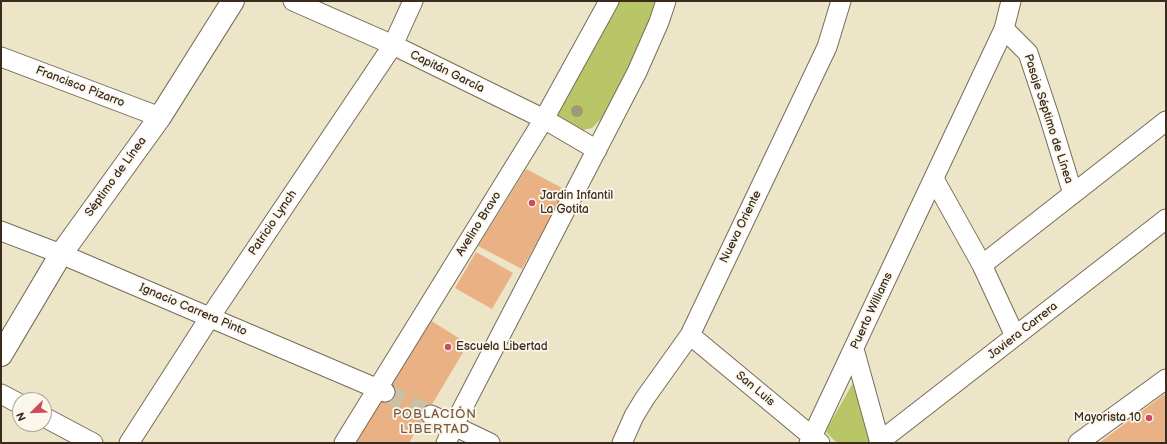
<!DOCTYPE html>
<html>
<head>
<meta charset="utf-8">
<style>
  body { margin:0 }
  #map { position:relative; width:1167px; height:444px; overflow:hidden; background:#ece5c7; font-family:"Balsamiq Sans",sans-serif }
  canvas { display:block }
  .frame { position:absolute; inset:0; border:2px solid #3b2a1e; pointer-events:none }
  .north { position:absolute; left:12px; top:392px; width:40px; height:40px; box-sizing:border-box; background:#fbf7ec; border:1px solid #aea59a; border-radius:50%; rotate:247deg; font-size:11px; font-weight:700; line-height:16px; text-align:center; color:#3b2a1e }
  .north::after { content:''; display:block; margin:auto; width:14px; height:18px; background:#d1495b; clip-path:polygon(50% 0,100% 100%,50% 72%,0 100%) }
</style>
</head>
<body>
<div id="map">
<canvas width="1167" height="444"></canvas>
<div class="frame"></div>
<div class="north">N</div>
</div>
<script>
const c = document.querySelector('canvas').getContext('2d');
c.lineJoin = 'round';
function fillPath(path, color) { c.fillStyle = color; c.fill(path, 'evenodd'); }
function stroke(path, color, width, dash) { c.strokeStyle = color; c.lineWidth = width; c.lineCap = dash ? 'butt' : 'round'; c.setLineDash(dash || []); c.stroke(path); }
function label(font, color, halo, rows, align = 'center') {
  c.font = font + ' "Balsamiq Sans",sans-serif'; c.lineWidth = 3.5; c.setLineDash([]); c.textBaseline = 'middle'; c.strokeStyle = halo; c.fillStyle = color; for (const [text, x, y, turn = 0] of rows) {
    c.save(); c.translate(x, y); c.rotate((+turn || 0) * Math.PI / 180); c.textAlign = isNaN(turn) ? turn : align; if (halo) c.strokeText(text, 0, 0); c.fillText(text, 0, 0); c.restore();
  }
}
fillPath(new Path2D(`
  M614,1H657L637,54L602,118L592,128L584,130L577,131L558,120L556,113Z
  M856,381L873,443H837L826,432L829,425L853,383Z`), '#b9c668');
fillPath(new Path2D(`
  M526,169L566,190L522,269L478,246Z
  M476,252L513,273L492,309L455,288Z
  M430,320L468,344L409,443H356Z
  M1166,393V443H1099Z`), '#eab185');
stroke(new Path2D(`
  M385,392L431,415`), '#c9c0a5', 19, [19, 10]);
const street = new Path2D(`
  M293,1L393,45L544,119L597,150
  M1004,29L1028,53L1049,116L1073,194
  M1,57L160,117
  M934,179L982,265L1015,336
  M1,231L61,254L385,392
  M982,265L1166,121
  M690,335L820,443
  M854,349L880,443
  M1,394L20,404
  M431,415L490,443
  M44,417L93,443
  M879,442L1166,219
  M129,443L210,317L393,45L413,1
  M344,443L544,119L609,1
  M446,443L457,419L637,72L659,22L666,1
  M622,443L634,416L645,398L690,335L827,47L841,1
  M809,443L1004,29L1011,1
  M1078,443L1166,379`);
const secondary = new Path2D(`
  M1,355L61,254L160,117L233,1`);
stroke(street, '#796b59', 21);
stroke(secondary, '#796b59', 24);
stroke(street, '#fff', 19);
stroke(secondary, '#fff', 22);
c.fillStyle = '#a09876';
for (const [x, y] of [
  [577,111]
]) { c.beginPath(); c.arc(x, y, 6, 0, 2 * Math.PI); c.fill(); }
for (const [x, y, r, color] of [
  [532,203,4,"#d1495b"],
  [448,347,4,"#d1495b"],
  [1149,418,4,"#d1495b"]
]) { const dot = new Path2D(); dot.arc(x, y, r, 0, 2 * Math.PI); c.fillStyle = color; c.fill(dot); stroke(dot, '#fbf7ec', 1.5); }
label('12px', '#3b2a1e', '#fbf7ec', [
  ["Capitán García",447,72,26],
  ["Francisco Pizarro",80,87,21],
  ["Pasaje Séptimo de Línea",1048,119,72],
  ["Séptimo de Línea",116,177,-54],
  ["Patricio Lynch",273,223,-56],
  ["Avelino Bravo",479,224,-58],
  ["Nueva Oriente",741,227,-64],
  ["Ignacio Carrera Pinto",193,310,23],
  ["Puerto Williams",872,311,-65],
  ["Javiera Carrera",1023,331,-38],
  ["San Luis",755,389,40]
]);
label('12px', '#3b2a1e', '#fbf7ec', [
  ["Jardin Infantil",540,196],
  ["La Gotita",540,210],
  ["Escuela Libertad",456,347],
  ["Mayorista 10",1141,418,"right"]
], 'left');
c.letterSpacing = '1px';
label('13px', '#785942', '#fbf7ec', [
  ["POBLACIÓN",435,415],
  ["LIBERTAD",435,430]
]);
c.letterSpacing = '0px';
</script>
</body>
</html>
